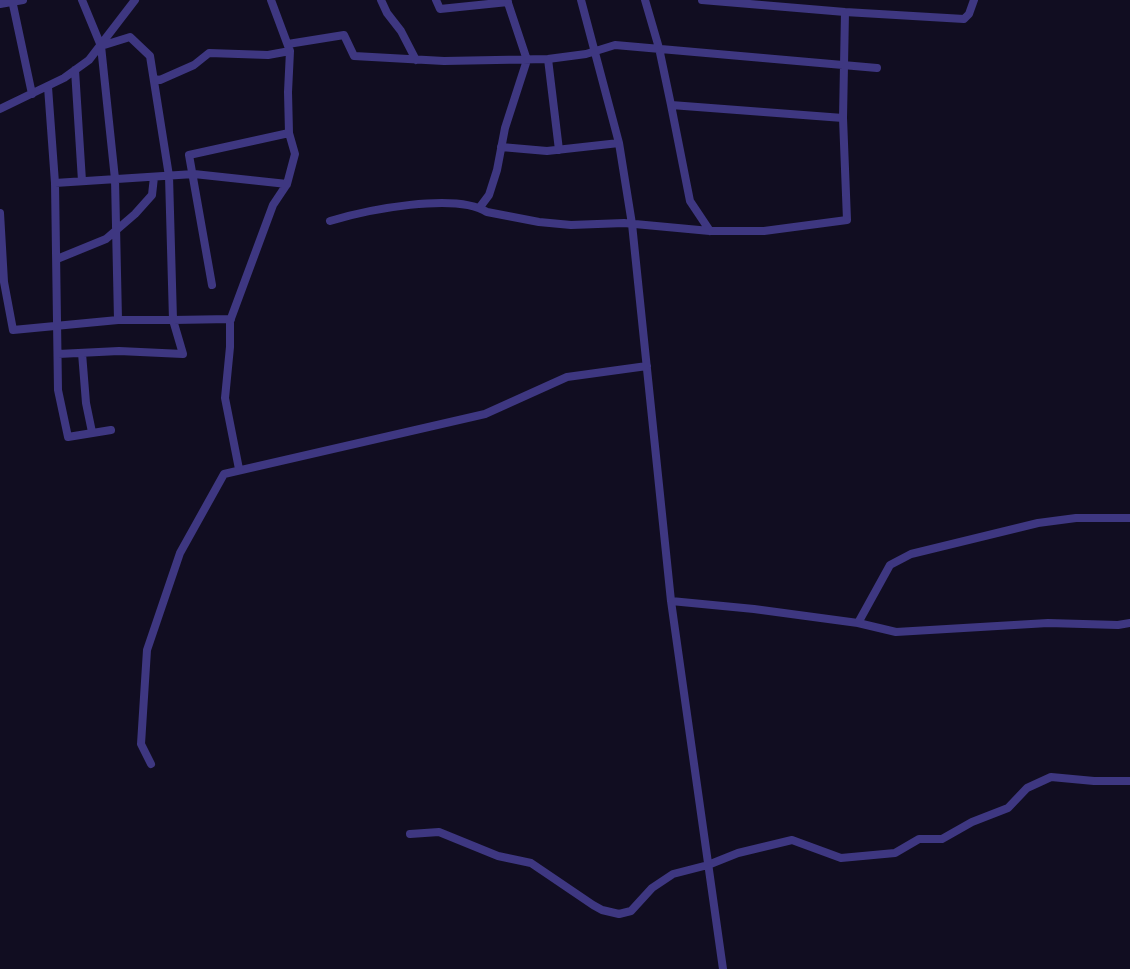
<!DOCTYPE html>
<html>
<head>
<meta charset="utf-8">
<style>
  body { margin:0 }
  canvas { display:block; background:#110d21 }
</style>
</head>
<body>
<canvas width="1130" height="969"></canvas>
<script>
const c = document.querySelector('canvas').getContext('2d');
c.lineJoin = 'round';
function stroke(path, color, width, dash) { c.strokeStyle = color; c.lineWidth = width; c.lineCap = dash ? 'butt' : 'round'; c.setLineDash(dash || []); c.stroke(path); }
stroke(new Path2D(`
  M12,0L32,94
  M82,0L101,46L115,179L118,320
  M381,0L387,13L401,31L416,60
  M436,0L440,9L508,2
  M581,0L619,143L632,224L671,601L723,969
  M645,0L659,48L671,105L843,118L845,12
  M702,0L845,12L964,19L969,14L974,0
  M0,4L23,0
  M288,44L344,35L354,56L444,61L548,59L586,54L615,45L877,68
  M548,59L559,150
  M75,70L82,181
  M154,79L160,80L194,65L209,53L268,55L290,51
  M48,87L55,183L194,174L287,184
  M671,105L690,201L710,231
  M0,109L64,78L89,60L135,0
  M501,147L547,151L619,143
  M55,183L58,390L68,437L111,430
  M480,207L489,195L497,170L505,128L527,60L507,0
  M0,213L4,282L13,330L118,320H173L169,176L150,56L130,37L101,46
  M330,221C366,210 455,192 487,212L539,222L571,225L624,223L710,231H764L847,220L843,118
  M57,259L106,239L135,214L152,195L154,177
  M212,285L189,155L289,133
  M82,353L86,403L92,432
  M58,354L119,351L183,354L173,320L231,319
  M239,469L225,398L230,347V321L273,205L287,184L295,154L289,133L288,92L290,51L271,0
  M671,601L754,609L858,623L896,632L1048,623L1118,625L1130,623
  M858,623L890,565L911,554L1038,523L1076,518H1130
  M151,764L141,744L147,650L180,553L224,474L485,414L567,377L647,366
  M410,834L439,832L498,856L531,863L593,905L602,910L619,914L631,911L652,888L673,874L708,865L738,853L792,840L841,858L895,853L919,839H942L972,822L1008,808L1027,788L1051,777L1094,781H1130`), '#3e3781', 8);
</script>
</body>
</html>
